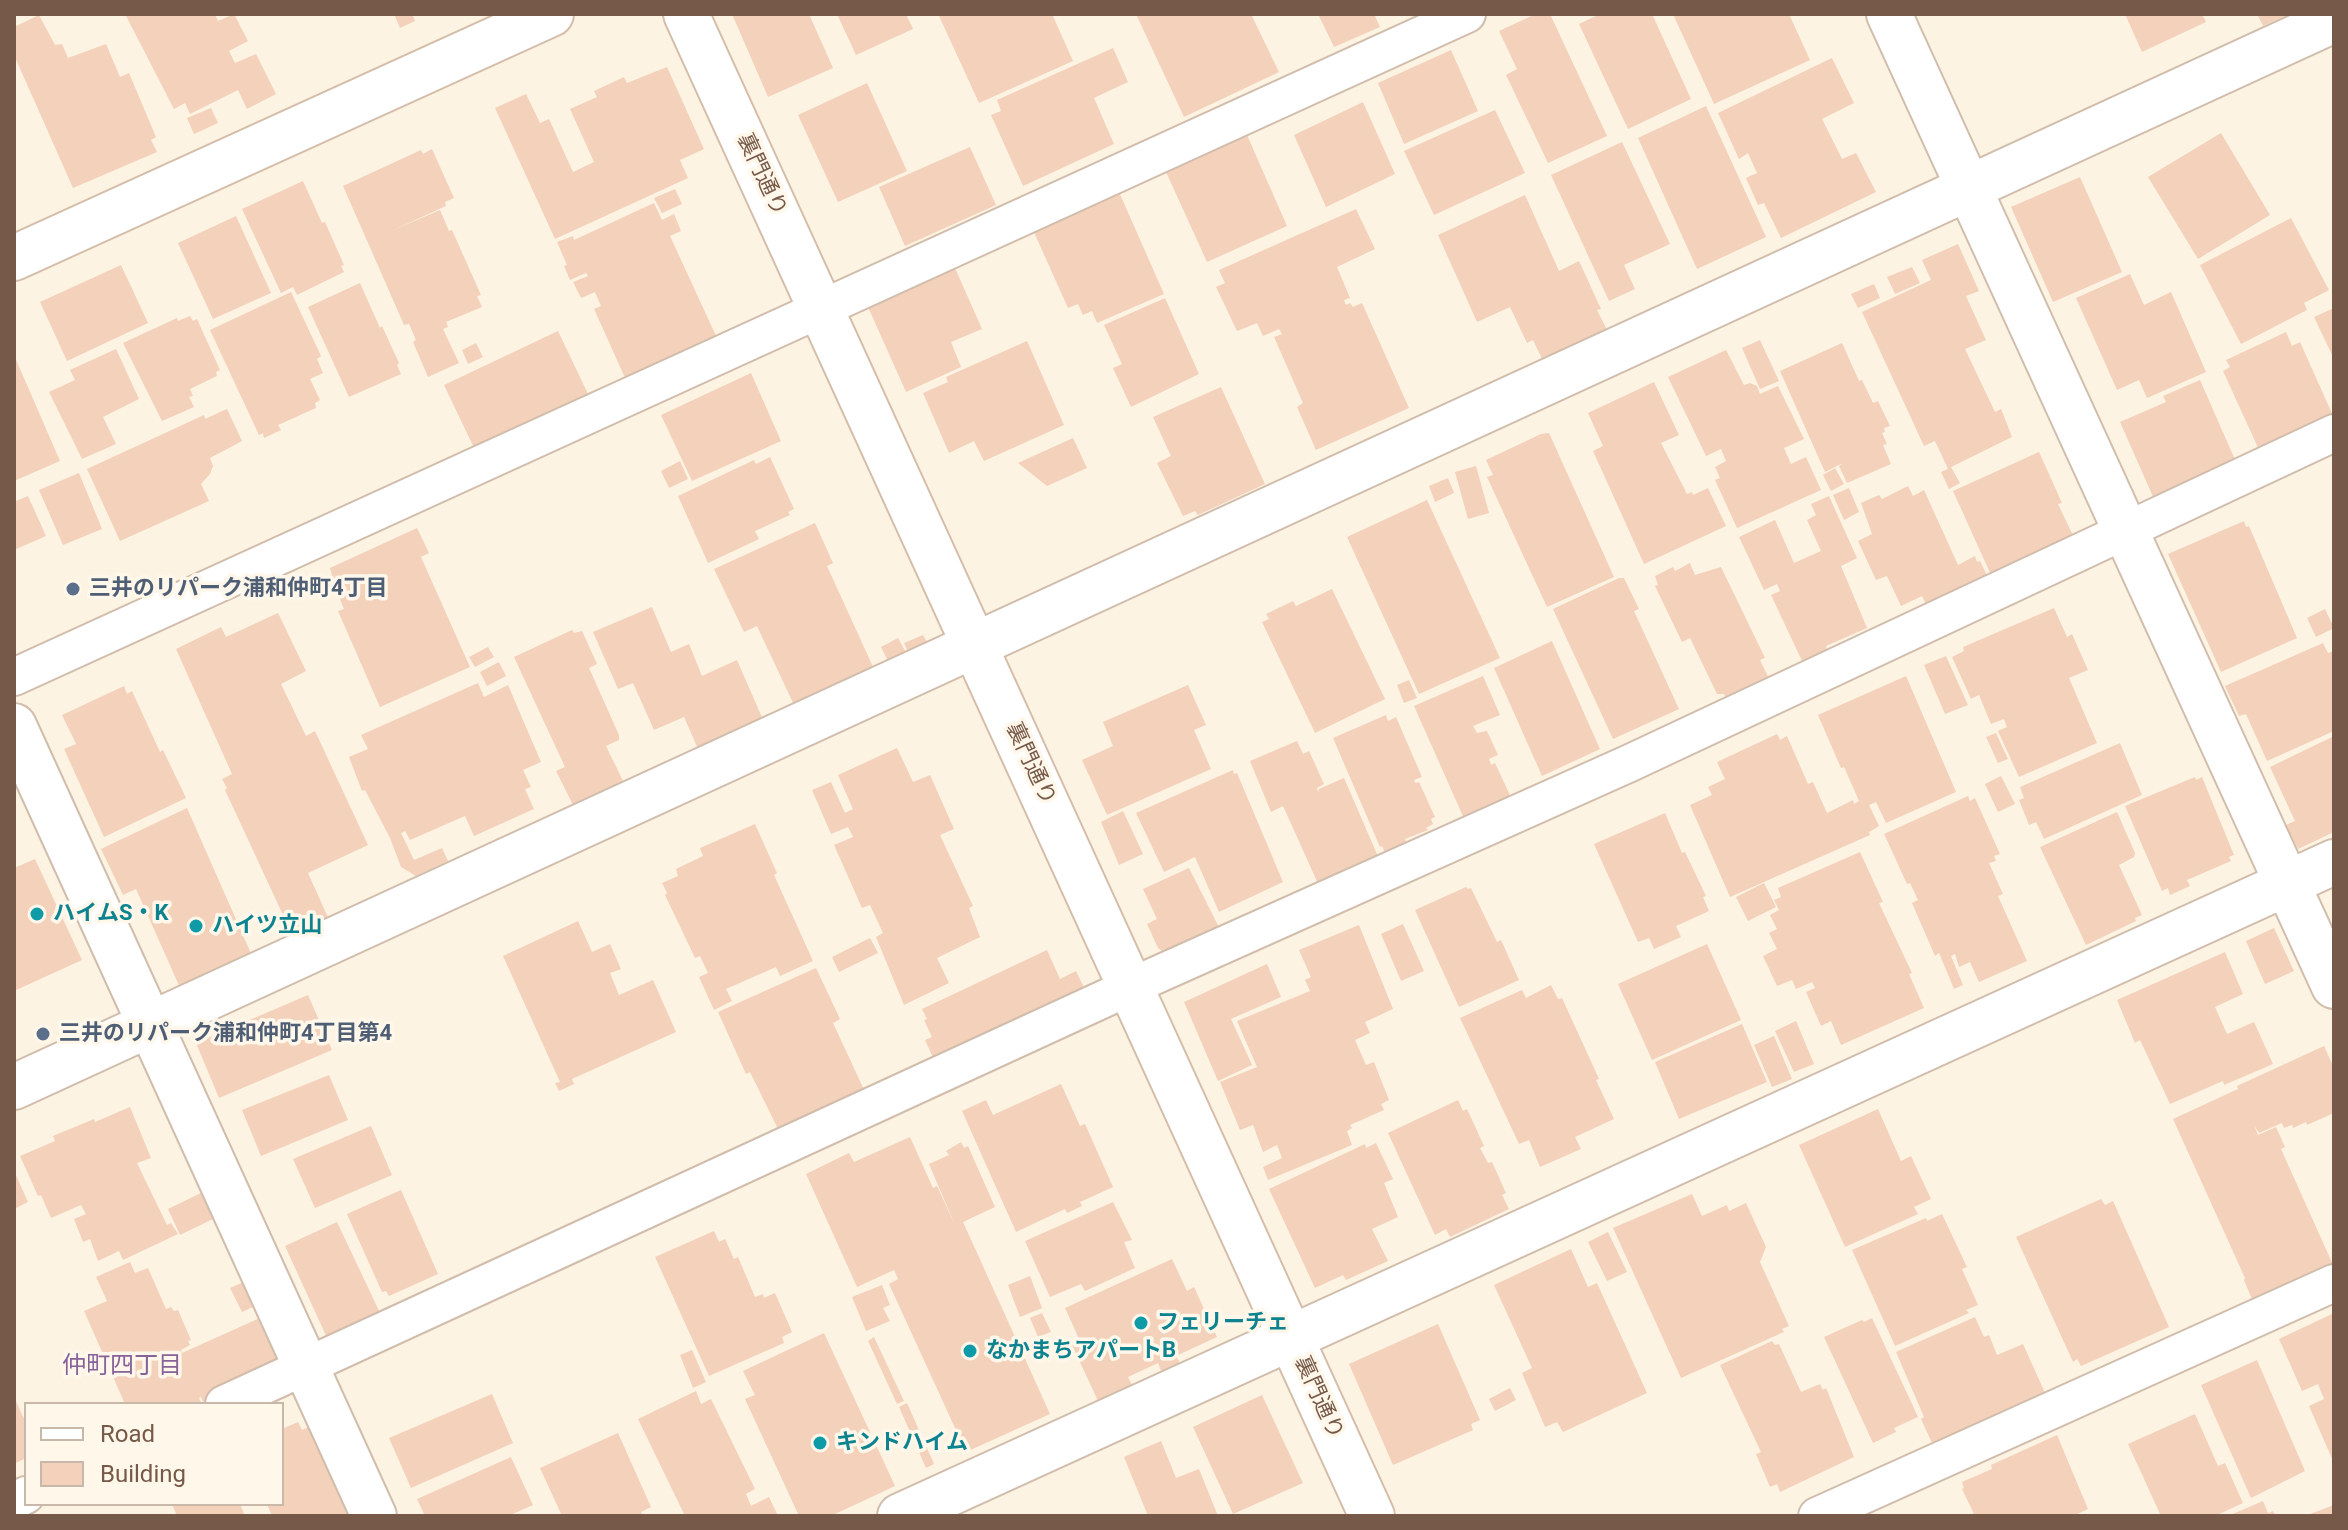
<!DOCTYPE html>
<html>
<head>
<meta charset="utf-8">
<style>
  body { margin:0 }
  #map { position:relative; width:2348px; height:1530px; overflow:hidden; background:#fdf3e3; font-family:Roboto,sans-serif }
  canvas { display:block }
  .frame { position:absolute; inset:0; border:16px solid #765948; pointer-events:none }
  .legend { position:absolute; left:24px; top:1402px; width:260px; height:104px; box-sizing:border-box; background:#fff7ea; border:2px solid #c8b8a9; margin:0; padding:10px 14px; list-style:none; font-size:24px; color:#765948 }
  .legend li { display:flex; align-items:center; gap:16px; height:40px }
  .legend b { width:40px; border:2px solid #c8b8a9 }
</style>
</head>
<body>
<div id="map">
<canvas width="2348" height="1530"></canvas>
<div class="frame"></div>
<ul class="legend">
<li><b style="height:10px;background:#fff"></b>Road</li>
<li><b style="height:22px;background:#f3d1ba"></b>Building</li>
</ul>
</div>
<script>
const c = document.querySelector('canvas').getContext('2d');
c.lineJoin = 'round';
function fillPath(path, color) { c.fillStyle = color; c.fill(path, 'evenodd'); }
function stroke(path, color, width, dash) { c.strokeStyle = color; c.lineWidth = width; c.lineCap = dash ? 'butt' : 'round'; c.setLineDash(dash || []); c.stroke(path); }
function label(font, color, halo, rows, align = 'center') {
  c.font = font + ' Roboto,"Noto Sans JP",sans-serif'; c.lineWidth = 7; c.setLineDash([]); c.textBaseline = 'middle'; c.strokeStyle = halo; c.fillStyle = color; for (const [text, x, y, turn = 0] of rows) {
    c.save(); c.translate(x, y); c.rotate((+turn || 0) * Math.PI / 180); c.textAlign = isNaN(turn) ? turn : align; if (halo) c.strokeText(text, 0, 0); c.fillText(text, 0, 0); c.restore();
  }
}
fillPath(new Path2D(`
  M125,14H215L218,21L234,14L248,41L229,51L235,63L256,54L276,94L247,109L238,90L190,114L185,103L174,109Z
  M394,14H412L415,21L400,28Z
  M732,14H809L833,68L768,97Z
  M837,14H906L913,29L856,55Z
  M944,14H1052L1073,61L979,103L939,16Z
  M1136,14H1251L1279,72L1184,117Z
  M1318,14H1374L1380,27L1334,47Z
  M1536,14H1550L1607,136L1548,163L1506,75L1517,69L1499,31Z
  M1600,14H1652L1691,99L1628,129L1579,24Z
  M1673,14H1789L1810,60L1714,104Z
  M2125,14H2202L2206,22L2142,52Z
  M2257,14H2289L2263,26Z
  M39,15L55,45L62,44L68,58L106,44L120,77L129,73L156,137L151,140L157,152L73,188L14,55V27Z
  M1113,48L1128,82L1094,98L1114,144L1023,186L991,115L1001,111L997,100Z
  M1451,50L1478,111L1404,144L1378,83Z
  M1832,58L1854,103L1822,119L1842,159L1856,153L1876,192L1781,238L1764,203L1758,205L1746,178L1757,173L1748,153L1739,159L1718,113Z
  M667,67L704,149L680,160L688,178L555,239L495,108L526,94L540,123L549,119L573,172L594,162L570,109L597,97L594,91L624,77L627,83Z
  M867,83L907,171L838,202L798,115Z
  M1363,102L1395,174L1326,207L1294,135Z
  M1706,106L1766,237L1697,269L1638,138Z
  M211,108L218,123L194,134L187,118Z
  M1495,110L1525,173L1434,215L1404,151Z
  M2221,133L2270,215L2198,259L2148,177Z
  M1247,135L1287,226L1207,262L1166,172Z
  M1622,142L1670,244L1624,265L1635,289L1609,301L1551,175Z
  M970,147L996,205L905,246L879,187Z
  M432,149L454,198L445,202L446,206L389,232L440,210L449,231L452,230L481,295L477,296L482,307L446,322L448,327L443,329L459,363L428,377L413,342L416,340L409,324L404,325L343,186L421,150L423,154Z
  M2080,177L2122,272L2053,302L2011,207Z
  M303,181L322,223L325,222L344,265L341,266L344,272L297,295L293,287L281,293L242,209Z
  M675,189L682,204L662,213L654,198Z
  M1119,192L1164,294L1097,323L1092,311L1083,315L1078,304L1068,308L1033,230Z
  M1525,195L1559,271L1579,261L1601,309L1597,310L1607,330L1542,359L1533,340L1527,343L1510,307L1477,322L1438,235Z
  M654,203L662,220L674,214L681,231L670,236L717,338L626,380L594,309L601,306L595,292L581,298L573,282L588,276L586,273L570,280L564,266L567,265L557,242L573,236L574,240Z
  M1356,209L1375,249L1337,267L1350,298L1344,300L1346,305L1350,303L1353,307L1362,303L1409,408L1316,450L1297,407L1303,403L1274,337L1282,334L1279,329L1263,336L1257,323L1237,331L1216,287L1225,283L1219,270Z
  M236,216L271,293L213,319L178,243Z
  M2291,218L2329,290L2304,303L2307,310L2241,344L2200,265Z
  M1958,244L1979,291L1966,296L1986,340L1965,349L1995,412L2001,409L2012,437L1951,467L1960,483L1949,489L1941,472L1948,469L1935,441L1924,446L1862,312L1931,280L1922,260Z
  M121,265L148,323L67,361L40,302Z
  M1912,267L1920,283L1895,294L1887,277Z
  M955,268L982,329L951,342L961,367L906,392L868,307Z
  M2130,274L2144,305L2171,292L2206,372L2147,398L2139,380L2117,390L2076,298Z
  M360,283L380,328L382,326L399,363L397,365L401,374L349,397L308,307Z
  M1874,284L1880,298L1858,308L1851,294Z
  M291,292L321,356L317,359L323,373L310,379L320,400L315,403L316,408L278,425L281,430L264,438L263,433L259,435L210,330Z
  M1165,298L1199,374L1131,407L1113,368L1122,364L1104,325Z
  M2334,308V359L2314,317Z
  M190,316L193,321L197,319L220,370L216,372L217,376L190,389L193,396L189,397L194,407L162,421L123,343L177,318L178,321Z
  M558,331L589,396L475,450L444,385Z
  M2286,332L2292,346L2300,342L2334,418L2260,452L2223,371L2230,367L2226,360Z
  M1760,340L1779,381L1760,389L1742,348Z
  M1027,341L1064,425L984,461L974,441L949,453L923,393L948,382L946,377Z
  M476,343L483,357L468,364L462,350Z
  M1842,343L1859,381L1862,380L1873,403L1878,401L1890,426L1884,428L1885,432L1882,433L1887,444L1883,445L1891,464L1847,483L1839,466L1843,463L1825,472L1780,371Z
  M116,349L139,399L103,417L116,444L82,459L49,392L75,380L70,370Z
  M1726,350L1744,385L1750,383L1757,386L1760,394L1778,386L1804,439L1784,448L1791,464L1806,457L1821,490L1737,528L1715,480L1720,478L1715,467L1726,461L1721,449L1706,456L1668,377Z
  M14,355L60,461L14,481Z
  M751,373L781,441L692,481L661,415Z
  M2200,380L2236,462L2154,499L2120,422L2166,402L2163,396Z
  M1654,382L1679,435L1661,443L1687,494L1692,492L1693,495L1708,488L1726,526L1644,564L1593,451L1603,446L1588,413Z
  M1221,387L1265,484L1198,515L1195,511L1183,516L1157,463L1171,456L1153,417Z
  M227,409L242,441L210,458L213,466L210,474L201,484L209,501L120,541L87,469L204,415L205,419Z
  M1549,433L1614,577L1547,607L1487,477L1493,475L1486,460L1541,434Z
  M1073,438L1087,468L1047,486L1018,463Z
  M2039,452L2062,503L2058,504L2079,548L1996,586L1953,491Z
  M770,457L794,509L788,512L790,515L755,531L759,539L708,563L678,496L754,460L756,464Z
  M680,461L688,479L669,488L661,471Z
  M1476,466L1489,513L1468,519L1455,472Z
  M1835,468L1844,484L1831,491L1823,475Z
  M79,473L102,529L63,545L39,490Z
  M1448,478L1454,493L1435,502L1429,486Z
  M1908,486L1913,496L1924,490L1958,565L1975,556L1977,562L1980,561L1994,590L1932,617L1922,596L1901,606L1887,576L1876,580L1858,541L1872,534L1861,503L1879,495L1882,499Z
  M1849,488L1859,512L1844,520L1833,495Z
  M28,496L46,536L14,550V502Z
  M1829,496L1857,558L1841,566L1867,628L1826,646L1827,650L1802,661L1771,595L1780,591L1777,584L1764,590L1739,537L1775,520L1794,563L1821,551L1807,520L1816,515L1811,504Z
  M1427,500L1500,658L1419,694L1347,537Z
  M2244,521L2246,527L2249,526L2297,638L2221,672L2168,554Z
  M815,523L833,563L827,566L874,669L794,705L757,626L744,632L714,569Z
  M417,528L429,553L421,557L470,667L380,707L338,611L344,609L330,575H332L330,568Z
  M1690,563L1695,575L1721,567L1765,658L1760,660L1775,691L1733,712L1724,694H1717L1690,638L1682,642L1655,586L1658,585L1655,576L1673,567L1675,571Z
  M1619,578H1624L1639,609L1634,611L1679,709L1613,739L1553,609Z
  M1332,589L1385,699L1315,733L1262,622L1269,619L1266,614L1293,601L1296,606Z
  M652,607L671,652L689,644L702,676L737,660L764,722L699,751L684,717L654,730L633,683L618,689L593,632Z
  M2054,608L2067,637L2072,634L2088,670L2069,678L2097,743L2019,777L1998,731L2007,727L2004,719L1991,724L1979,695L1971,699L1952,657L1964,651L1963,647Z
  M2325,609L2334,628L2316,637L2307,618Z
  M278,613L306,671L281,684L306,736L315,731L368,845L308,873L331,924L295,941L225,790L227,788L222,779L232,774L176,649L221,627L226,637Z
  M572,630L574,633L582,631L597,664L589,668L619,735V740L606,746L625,785L575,809L556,771L565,767L514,657Z
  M923,635L930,647L910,657L904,643Z
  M898,638L909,658L891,667L881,647Z
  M1552,641L1600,749L1542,776L1494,668Z
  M2323,643L2328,653L2334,651V731L2267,761L2246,714L2239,716L2225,686Z
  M488,647L494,657L475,667L469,657Z
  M1946,656L1968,705L1945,714L1924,665Z
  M499,662L506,676L487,686L480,672Z
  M1483,676L1500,715L1473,726L1477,733L1487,731L1498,755L1489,759L1491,765L1495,763L1513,802L1466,823L1414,706Z
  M1906,676L1956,792L1886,823L1876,802L1869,805L1879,826L1869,832L1870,835L1730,897L1690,805L1712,795L1708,787L1725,779L1717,762L1777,734L1780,740L1787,736L1808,784L1813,782L1827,813L1853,800L1854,804L1859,801L1844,767L1841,768L1818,715Z
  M1409,680L1417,698L1404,703L1397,685Z
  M478,683L484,697L508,685L541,762L523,770L531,787L525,789L534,809L474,836L465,816L410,840L405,831L401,833L414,860L442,848L448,861L416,876L401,867L390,838L365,790L362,791L349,757L368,749L361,735Z
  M1188,685L1206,725L1194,730L1211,769L1107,815L1082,760L1113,746L1103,722Z
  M124,686L127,694L132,691L160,752L163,750L186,798L104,837L64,749L76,744L62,715Z
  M1386,715L1388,721L1396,717L1422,777L1414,780L1415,783L1419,782L1435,817L1431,819L1433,824L1426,828L1428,830L1405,839L1408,846L1386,855L1382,846L1380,847L1333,738Z
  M1996,733L2008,759L1998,763L1986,737Z
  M2334,736V832L2298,849L2286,825L2295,821L2270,767Z
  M1297,741L1303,754L1309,751L1324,784L1317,788L1318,792L1319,789L1344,778L1380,861L1320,888L1283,806L1271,812L1250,761Z
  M2120,743L2142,795L2044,839L2036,822L2029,825L2019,800L2024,798L2020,787Z
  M897,748L913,782L930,775L954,829L940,835L973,906L969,908L980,937L937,958L949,983L904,1005L876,937L883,933L870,905L862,908L834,845L853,837L848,827L831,834L812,790L831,782L845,813L853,809L838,775Z
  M1233,770L1234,774L1237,773L1283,882L1219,912L1195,857L1164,872L1136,813Z
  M2001,776L2015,804L1998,812L1985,784Z
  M2195,777L2196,780L2202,777L2234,855L2229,857L2231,861L2187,880L2190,886L2170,895L2168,888L2162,891L2125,806Z
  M1968,796L1970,801L1975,798L2000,854L1994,856L1996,861L1989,863L2003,894L1998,896L2027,961L1979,982L1970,962L1959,967L1955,954L1951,956L1963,985L1954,989L1939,953L1935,956L1912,903L1918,900L1910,883L1907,884L1884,834Z
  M187,808L253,958L181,990L136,889L123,895L101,849Z
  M1123,811L1143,854L1119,865L1101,822Z
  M2117,812L2135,853L2134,857L2119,865L2142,915L2135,918L2136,921L2086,945L2040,847Z
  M1665,813L1682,853L1685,852L1706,896L1703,897L1709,911L1676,926L1681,937L1654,949L1649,938L1638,942L1594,844Z
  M755,824L777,873L774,875L813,961L780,976L776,967L726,989L732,1001L714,1010L699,977L708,973L700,956L695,958L665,895L667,893L662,883L678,876L676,869L703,856L700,848Z
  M1860,852L1883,902L1879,903L1912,973L1909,974L1924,1008L1841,1045L1831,1021L1821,1026L1806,992L1815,988L1812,982L1796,989L1792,980L1777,986L1763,956L1777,949L1769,933L1777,929L1770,915L1779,910L1774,900L1781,897L1778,888Z
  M35,859L82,960L14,991V868Z
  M1189,868L1225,939L1166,954L1158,948L1147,924L1157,919L1143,889Z
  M1764,883L1776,907L1748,921L1736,897Z
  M1466,887L1468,889L1471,888L1497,942L1501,940L1519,980L1459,1007L1415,910Z
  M578,921L592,952L610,944L621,969L610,973L619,995L653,980L676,1032L572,1079L574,1084L559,1091L555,1083L560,1082L503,956Z
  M1403,924L1424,971L1401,981L1381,934Z
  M1359,925L1393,1009L1365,1022L1370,1033L1355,1040L1366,1065L1374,1062L1389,1100L1381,1104L1384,1110L1350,1125L1352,1128L1347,1131L1352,1145L1268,1180L1263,1167L1282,1158L1277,1145L1263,1152L1253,1125L1240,1130L1220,1082L1257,1067L1237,1021L1310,991L1305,980L1311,977L1299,950Z
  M2274,928L2294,971L2265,984L2246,941Z
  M870,938L878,953L839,972L832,957Z
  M1707,944L1741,1020L1652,1060L1618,984Z
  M1047,950L1060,979L1076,971L1090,1000L935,1062L925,1040L932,1037L924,1020L927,1019L922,1009Z
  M2225,952L2243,994L2215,1007L2227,1034L2254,1022L2273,1064L2224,1085L2223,1081L2170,1104L2140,1040L2135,1043L2117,1000Z
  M1267,964L1281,997L1231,1019L1252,1065L1218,1081L1184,1002Z
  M816,968L840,1019L833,1023L867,1096L781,1135L750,1072L746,1074L718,1012Z
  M1551,985L1558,999L1562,998L1599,1079L1596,1080L1614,1119L1575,1137L1581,1149L1540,1167L1529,1140L1519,1144L1460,1018L1522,990L1526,998Z
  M308,995L332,1050L219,1098L196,1043Z
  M1796,1021L1814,1064L1794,1072L1775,1031Z
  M1742,1024L1767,1082L1679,1119L1655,1062Z
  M1774,1036L1792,1079L1772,1087L1754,1045Z
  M2324,1046L2334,1068V1113L2307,1125L2306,1122L2293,1128L2292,1125L2284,1128L2282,1123L2259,1133L2254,1125L2258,1135L2276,1127L2285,1147L2281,1149L2334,1267L2254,1304L2244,1280L2245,1278L2173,1119L2238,1089L2237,1086Z
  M329,1075L348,1120L261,1156L242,1110Z
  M1061,1084L1080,1126L1085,1124L1113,1187L1080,1202L1082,1206L1067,1213L1065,1209L1016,1232L962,1111L986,1100L993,1115Z
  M1458,1100L1463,1111L1467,1109L1484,1146L1480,1148L1488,1163L1492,1162L1506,1193L1502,1195L1509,1209L1450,1237L1446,1229L1435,1235L1388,1133Z
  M130,1107L151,1158L137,1163L167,1225L171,1223L178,1234L123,1260L119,1251L98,1261L90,1239L83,1242L74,1219L86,1214L81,1205L51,1218L41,1195L38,1196L20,1156L55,1141L53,1136L94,1119L95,1122Z
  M1878,1109L1901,1161L1911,1156L1931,1199L1914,1207L1918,1214L1845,1247L1799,1145Z
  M371,1126L392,1175L315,1208L293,1159Z
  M910,1137L933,1188L937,1186L955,1225L929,1164L949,1155L946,1151L961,1142L964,1148L968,1146L995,1207L963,1222L1050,1414L966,1452L889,1284L898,1279L894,1270L857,1287L806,1174L849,1153L854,1162Z
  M1376,1143L1393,1179L1384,1183L1398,1217L1372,1229L1388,1261L1346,1280L1343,1275L1315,1288L1269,1189L1365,1144L1366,1148Z
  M14,1171L28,1202L14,1209Z
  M401,1190L438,1274L389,1296L386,1291L382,1292L347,1214Z
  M201,1193L213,1219L180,1235L168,1209Z
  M1692,1194L1702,1216L1727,1205L1729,1211L1746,1203L1766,1247L1760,1262L1789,1326L1782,1329L1784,1332L1681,1378L1613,1228Z
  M2101,1199L2105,1205L2113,1201L2169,1327L2081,1366L2077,1359L2073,1362L2016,1237Z
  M1113,1202L1132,1240L1124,1242L1135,1268L1085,1291L1081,1284L1050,1297L1025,1241Z
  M1942,1214L1967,1267L1962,1269L1978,1305L1966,1310L1969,1313L1895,1346L1852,1250L1926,1218L1927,1221Z
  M337,1222L381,1315L328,1340L285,1246Z
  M714,1231L719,1242L725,1239L734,1259L738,1257L755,1297L763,1294L764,1298L775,1293L792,1332L782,1337L784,1343L709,1376L655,1257Z
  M1608,1232L1627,1272L1607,1281L1588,1242Z
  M1571,1249L1588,1287L1597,1283L1647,1393L1563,1432L1557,1422L1545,1427L1522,1373L1532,1368L1494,1285Z
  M1172,1259L1187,1291L1194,1287L1217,1337L1176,1356L1180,1363L1161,1371L1158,1363L1128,1377L1132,1385L1098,1401L1072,1345L1080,1341L1065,1308Z
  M130,1262L135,1273L148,1268L166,1309L171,1307L174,1311L178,1310L191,1340L188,1341L190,1345L181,1350L182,1353L262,1317L285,1369L208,1404H204L201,1397L199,1398L202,1404H125L84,1311L107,1301L96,1277Z
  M1030,1276L1042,1308L1020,1317L1008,1285Z
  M246,1281L257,1305L242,1312L230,1288Z
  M882,1285L890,1305L883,1308L890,1321L866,1331L852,1297Z
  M1042,1313L1051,1332L1038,1337L1030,1318Z
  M2334,1313V1463L2309,1406L2324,1399L2318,1384L2302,1391L2279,1339Z
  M1975,1317L1984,1337L1989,1335L1997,1355L2023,1344L2046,1395L1939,1446L1937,1441L1932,1443L1921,1419L1924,1417L1896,1352Z
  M1872,1318L1918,1417L1894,1428L1896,1432L1873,1443L1824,1337L1862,1320L1864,1322Z
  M1438,1324L1480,1420L1471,1424L1473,1430L1393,1465L1349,1364Z
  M824,1333L895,1486L831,1516H799L745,1399L755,1395L743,1371Z
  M874,1337L904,1401L897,1404L868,1341Z
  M1772,1341L1775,1345L1779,1344L1801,1392L1820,1384L1823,1390L1826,1388L1854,1457L1780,1492L1777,1484L1770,1487L1756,1454L1761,1452L1720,1365Z
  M692,1350L706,1382L693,1388L680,1355Z
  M2257,1360L2305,1471L2251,1498L2201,1385Z
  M1510,1388L1516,1400L1495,1411L1489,1399Z
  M696,1391L701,1404L711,1399L755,1489L746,1494L751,1506L769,1497L778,1516H685L638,1419Z
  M492,1394L513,1443L411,1488L389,1438Z
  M1262,1395L1303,1483L1233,1514L1193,1427Z
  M14,1397L26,1423V1458L14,1464Z
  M907,1403L934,1464L926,1468L899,1407Z
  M2195,1414L2218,1466L2225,1463L2243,1503L2215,1516H2161L2128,1444Z
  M298,1422L302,1430L311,1426L351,1514L272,1516L267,1504H282V1429Z
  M618,1433L651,1507L641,1512L643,1516H562L540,1468Z
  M2057,1435L2088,1509L2073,1516H1975L1962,1489L1964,1488L1962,1482L1992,1469L1991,1465Z
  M1161,1441L1176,1478L1199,1469L1218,1516H1148L1124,1457Z
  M511,1457L533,1505L508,1516H425L417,1499Z
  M2263,1501L2268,1513L2273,1511L2276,1516H2228Z
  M172,1504H240L245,1516H177Z
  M2334,1505V1516H2305Z`), '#f3d1ba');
const lane = new Path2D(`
  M14,677L1467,14
  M224,1404L1132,986L1630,763L2334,433
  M14,1501L26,1495
  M1817,1516L2334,1283`);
const street = new Path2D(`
  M1889,14L2334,986
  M14,726L374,1516
  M14,1087L2334,20
  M900,1516L2334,862`);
const secondary = new Path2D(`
  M686,14L1372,1516
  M14,258L551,14`);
stroke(lane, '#d1bdac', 40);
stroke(street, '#d1bdac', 48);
stroke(secondary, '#d4bda9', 48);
stroke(lane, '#fff', 36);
stroke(street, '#fff', 44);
stroke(secondary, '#fff', 44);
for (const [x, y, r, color] of [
  [73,589,8,"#5c6f8a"],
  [37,914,8,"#0f9aa8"],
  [196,926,8,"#0f9aa8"],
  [43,1034,8,"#5c6f8a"],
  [1141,1323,8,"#0f9aa8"],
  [970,1351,8,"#0f9aa8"],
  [820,1443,8,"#0f9aa8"]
]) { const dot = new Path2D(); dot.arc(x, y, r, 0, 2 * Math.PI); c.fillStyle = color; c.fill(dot); stroke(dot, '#fff7ea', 3); }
label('22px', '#765948', '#fff7ea', [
  ["裏門通り",761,175,65],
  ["裏門通り",1030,764,65],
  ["裏門通り",1318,1398,66]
]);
label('bold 22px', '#4e5e75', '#fff7ea', [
  ["三井のリパーク浦和仲町4丁目",89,589],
  ["三井のリパーク浦和仲町4丁目第4",59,1034]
], 'left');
label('bold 22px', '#0d838f', '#fff7ea', [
  ["ハイムS・K",53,914],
  ["ハイツ立山",212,926],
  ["フェリーチェ",1157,1323],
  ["なかまちアパートB",986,1351],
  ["キンドハイム",836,1443]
], 'left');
label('24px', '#88639a', '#fff7ea', [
  ["仲町四丁目",122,1367]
]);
</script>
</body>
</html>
